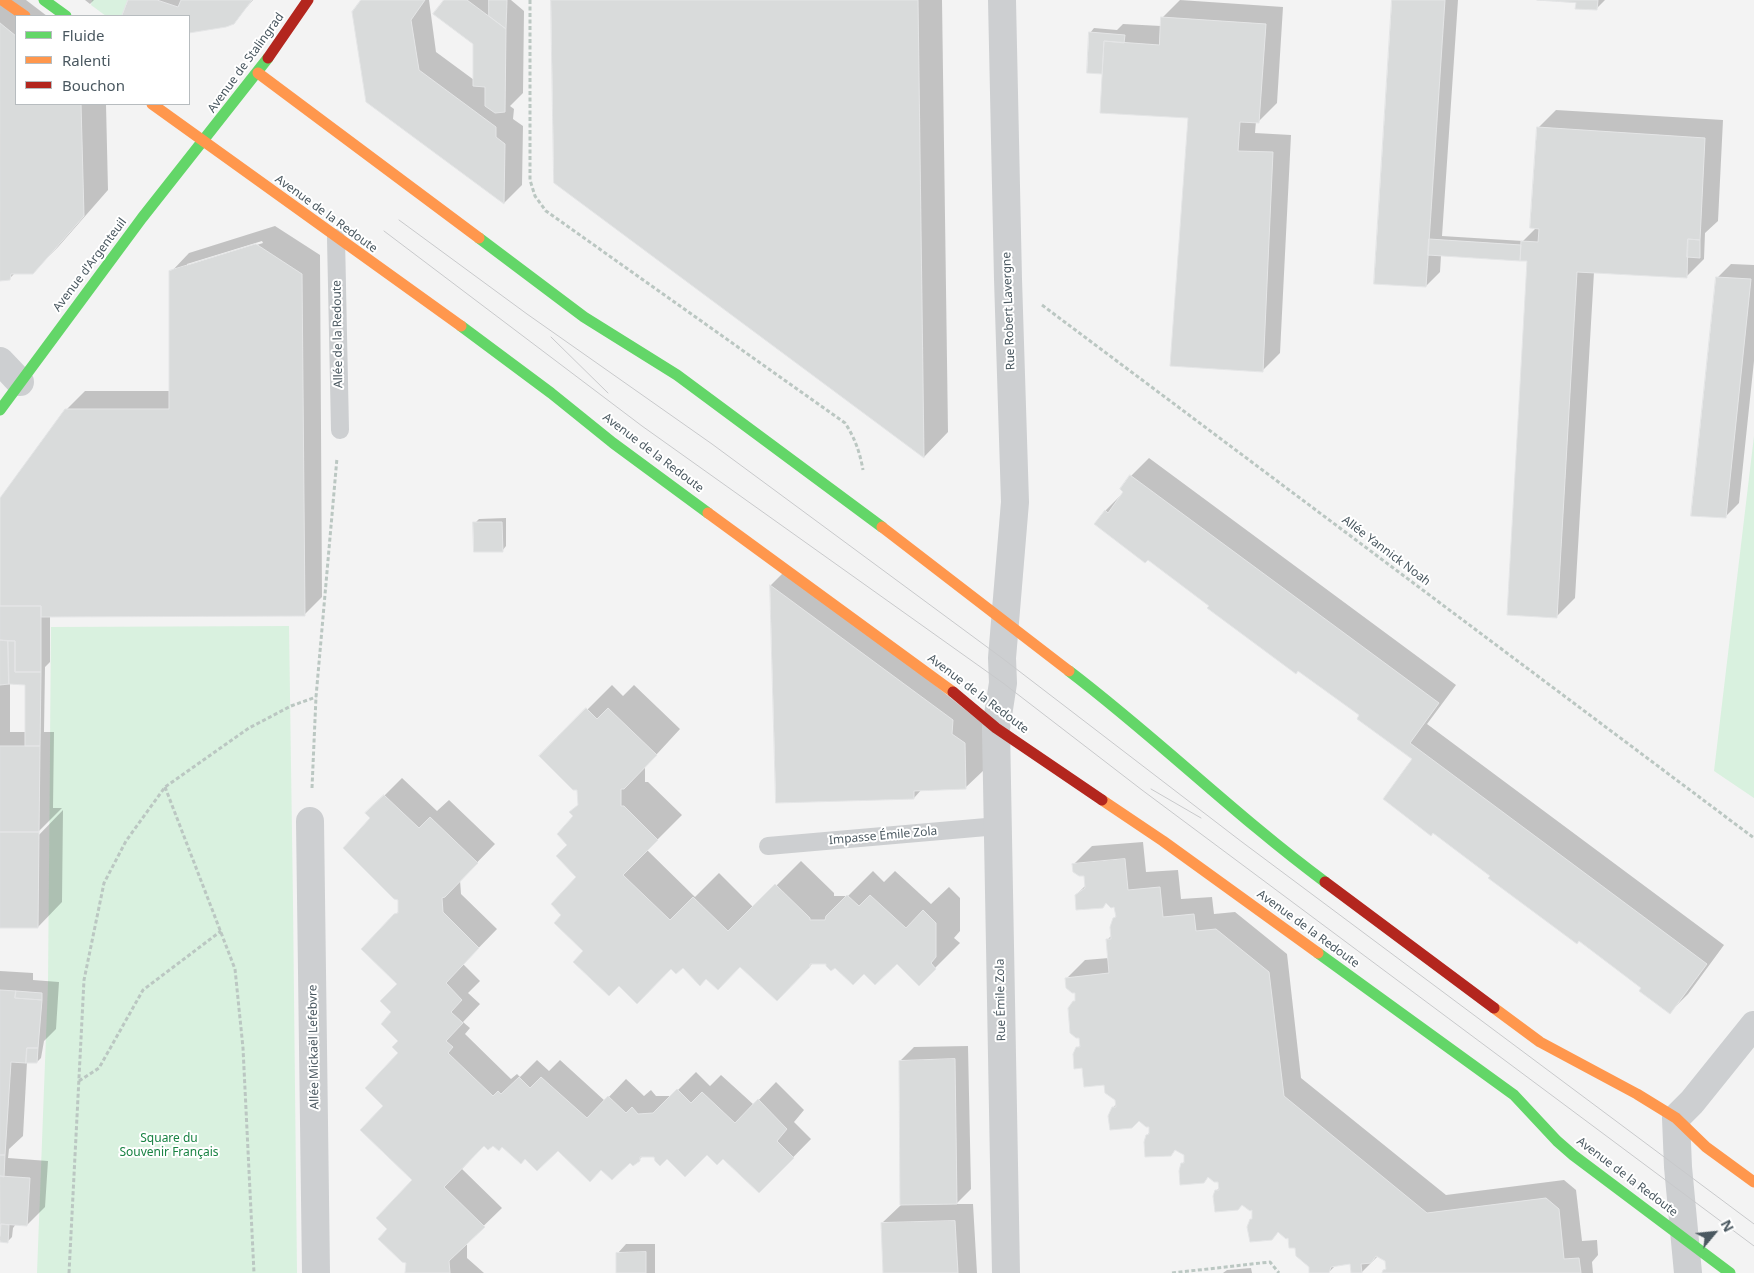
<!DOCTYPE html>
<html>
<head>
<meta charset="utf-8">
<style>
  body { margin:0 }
  #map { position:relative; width:1754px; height:1273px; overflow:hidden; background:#f3f3f3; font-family:"Noto Sans",sans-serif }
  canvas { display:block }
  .legend { position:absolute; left:15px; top:15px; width:175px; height:90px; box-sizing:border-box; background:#fff; border:1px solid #b7bcbf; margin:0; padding:6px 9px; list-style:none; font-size:15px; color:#4a5860 }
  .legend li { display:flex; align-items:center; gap:10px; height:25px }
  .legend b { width:25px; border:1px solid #b7bcbf }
  .north { position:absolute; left:1689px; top:1208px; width:50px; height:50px; -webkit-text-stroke:4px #fff; paint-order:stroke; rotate:62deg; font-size:14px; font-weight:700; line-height:20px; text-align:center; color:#4a5860 }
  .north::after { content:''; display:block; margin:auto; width:18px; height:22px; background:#4a5860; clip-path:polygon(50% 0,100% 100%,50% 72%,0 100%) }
</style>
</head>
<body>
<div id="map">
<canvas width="1754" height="1273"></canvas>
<ul class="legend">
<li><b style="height:6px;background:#63d668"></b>Fluide</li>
<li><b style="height:6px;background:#ff974d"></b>Ralenti</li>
<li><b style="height:6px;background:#b3261e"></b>Bouchon</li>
</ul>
<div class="north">N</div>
</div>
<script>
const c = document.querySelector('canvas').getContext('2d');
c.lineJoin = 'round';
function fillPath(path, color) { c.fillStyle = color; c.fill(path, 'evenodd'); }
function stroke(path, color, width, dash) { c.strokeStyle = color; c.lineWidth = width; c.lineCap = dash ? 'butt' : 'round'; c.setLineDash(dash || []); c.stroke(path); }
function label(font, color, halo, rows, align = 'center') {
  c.font = font + ' "Noto Sans",sans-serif'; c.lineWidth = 4; c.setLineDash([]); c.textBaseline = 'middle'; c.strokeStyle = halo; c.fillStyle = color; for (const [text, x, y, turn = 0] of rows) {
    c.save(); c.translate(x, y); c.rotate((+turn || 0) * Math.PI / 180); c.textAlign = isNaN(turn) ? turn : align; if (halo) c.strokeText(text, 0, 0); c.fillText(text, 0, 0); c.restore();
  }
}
fillPath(new Path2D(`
  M92,0H128L122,16H106L91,5Z
  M1754,436V798L1714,771Z
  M289,626L293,903L297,1273H37L48,983L51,627Z`), '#d9f1df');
fillPath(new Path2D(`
  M0,0H26L47,16H16V104H106L108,190L58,247L33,272H16L9,279H0Z
  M85,0H94L90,4Z
  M129,0H253L233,23L226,26L189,32V16H123Z
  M362,0H429L436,52L474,80V43L446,0H511L524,11L523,93L510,106L514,109L513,119L523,126L522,185L504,203L368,102Z
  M552,0H942L948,432L924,457Z
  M1180,0L1283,7L1277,103L1259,121H1256L1255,133L1291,135L1280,353L1262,371L1190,117L1104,70L1102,72L1090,33L1094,28L1117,30L1123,24L1161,26L1162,18Z
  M1394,0H1458L1442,236L1523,241L1537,227L1538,128L1556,110L1723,120L1718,221L1705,233L1704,259L1686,277L1594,272L1575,598L1557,616L1529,260L1441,255L1440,272L1426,286Z
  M1552,0H1605L1596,9L1577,2Z
  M275,226L320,255L322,597L304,615L50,616V662L45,667L44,732H54L53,808H62L34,836L36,838L63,810L62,902L38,927L0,926V500L66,410L85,391H171V272L189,253ZM262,241L263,243L187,267V264ZM10,683H26V732H10Z
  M1731,264L1754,265V361L1739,503L1725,517L1717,278Z
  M1149,458L1456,685L1427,724L1724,945L1688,994L1670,1012L1643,987L1491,876L1414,759L1361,715L1148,558L1096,524L1106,510L1125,491L1131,476Z
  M506,518V546L502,551L475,523L479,519Z
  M789,567L983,724L984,770L965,788L922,789L914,798L777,801L771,585Z
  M612,685L623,696L634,685L680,729L645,767V782H648L682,815L647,850L695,897L719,873L754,908L801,861L834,893V896H848L873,871L884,882L895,871L931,904L949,887L960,898V931L954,938L960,943L919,984L897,962L864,972L827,963H813L777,999L741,966L706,978L683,966L672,968L585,951L578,877L568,845L575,817L571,812L579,804L578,788L541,756Z
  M402,778L437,811L449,800L495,844L460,880L461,894L497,929L463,964L480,981L468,993L480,1004L463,1022L470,1028L465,1034L511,1079L517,1074L520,1077L537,1060L549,1071L560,1060L605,1101L626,1079L644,1096L651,1090L656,1096H672L696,1072L710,1086L721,1075L754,1105L776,1082L804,1110L794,1122L811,1139L759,1192L723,1158L707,1153L667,1158L656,1155L643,1156L633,1165L630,1162L602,1169L558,1149L525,1158L502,1145H484L462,1169L502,1208L467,1242V1258L484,1273H407V1262L389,1229L413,1180L400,1053V1041L393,1012L398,984L363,949L399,911V899L372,818L367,813Z
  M1143,842L1146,872L1178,870L1181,899L1212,897L1214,914L1235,912L1287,954L1301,1078L1446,1195L1564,1180L1576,1190L1582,1241L1597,1240L1598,1255L1592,1262L1593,1273H1383L1387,1268L1386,1261L1378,1256L1361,1273H1352L1351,1263L1336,1265L1328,1273H1311L1310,1266L1289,1236L1279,1231L1272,1239L1251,1220L1254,1217L1253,1209L1216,1191L1220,1187L1219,1181L1183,1163L1185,1160V1155L1147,1135L1150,1132V1125L1113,1108L1116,1104V1099L1105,1083L1083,1067L1077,1048L1081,1045L1074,1002L1077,999L1076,991L1067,978L1085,960L1109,958L1107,940L1112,935L1114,918L1117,915L1115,905L1076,895L1086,885L1085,874L1074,864L1092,846Z
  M0,971L33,973V980L59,982L56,1029L44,1041L41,1058L37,1062H27L23,1136L9,1149L8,1158L48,1161L45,1207L27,1225L16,1224L13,1228L12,1237L7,1242L0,1240Z
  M968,1046L971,1189L956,1204H973L977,1273H885L882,1223L901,1205L900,1061L914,1047Z
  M626,1244H655V1273H617V1254Z
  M1251,1268L1252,1273H1223L1227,1270Z`), '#0003');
const building = new Path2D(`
  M128,0H157L178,7L181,0H252L234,24L226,27L189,33V16H122Z
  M361,0H425L411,20L419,70L496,127V137L505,144L504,204L366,102L352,12Z
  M444,0H467L506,29L505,112L495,113L485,106V87L473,86V44L433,14Z
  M489,0H507L506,29L489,16Z
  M551,0H918L924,458L554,183Z
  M1392,0H1445L1426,287L1374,284Z
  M1537,0H1598L1597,10L1575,9L1576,3Z
  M1161,17L1266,24L1259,123L1240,122L1238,151L1273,152L1263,372L1170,366L1188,118L1100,113L1104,41L1159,45Z
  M0,23L16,36V104H81L84,216L33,274H11L10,280L0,281Z
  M1089,32L1125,35L1124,43L1104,41L1102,74L1087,73Z
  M1537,127L1705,138L1700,240L1688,239L1687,278L1577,272L1557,618L1507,615L1527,261H1520L1521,241L1538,242L1539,229L1530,228Z
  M1429,239L1521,245L1520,261L1428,255Z
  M1688,239L1700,240V258L1687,257Z
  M256,244L302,274L305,616L41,617V606H0V498L65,409H169V271Z
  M1716,277L1751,279L1726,518L1691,516Z
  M1130,475L1439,703L1410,743L1707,964L1670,1014L1639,991L1641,988L1579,941L1577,944L1488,878L1490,876L1433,833L1431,836L1383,799L1412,759L1357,719L1359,715L1298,671L1296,674L1211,611L1207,608L1209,606L1148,560L1145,563L1094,524L1105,510L1108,513L1123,492L1120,489Z
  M473,522H502L503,552H474Z
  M770,585L953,720L952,734L965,743L966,789L914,791V799L776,803Z
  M0,606H41V672H15V641L0,640Z
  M0,640L8,641L9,684L0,685Z
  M8,641H15V672H41L40,746H25V685L9,684Z
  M586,708L597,719L608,708L657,755L624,789H621V806H624L658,840L623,875L670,920L693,897L728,931L775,884L810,918V920H825L826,916L847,895L859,906L870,895L906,928L923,910L936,923V957L931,963L936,969L919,986L897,964L875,985L864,974L853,985L835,968L831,971L826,966V964H810V967L777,1001L740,967L718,990L706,979L700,986L683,968L676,974L671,969L637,1004L619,986L609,996L573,962L583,951L554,923L561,915L551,904L576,877L556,856L567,845L557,834L573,816L569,812L578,805L577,790H573L539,756Z
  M0,746H40L39,832H0Z
  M384,795L419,828L430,817L478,863L445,897L442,898L443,912L479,948L446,983L462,1000L451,1012L463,1023L446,1041L453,1047L448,1053L493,1096L498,1091L501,1094L519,1077L530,1088L541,1077L587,1118L608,1096L626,1113L632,1107L638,1114L653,1113L677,1089L691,1103L702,1092L735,1123L758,1099L787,1129L777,1141L794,1158L759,1193L723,1159L717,1165L707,1155L685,1177L667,1159L660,1166L655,1161L654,1157H640V1161L633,1166L630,1163L612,1180L601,1170L590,1182L558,1151L537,1171L525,1159L521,1164L502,1147L499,1151L493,1146L488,1150L484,1146L444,1187L485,1227L449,1261L450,1273H405L406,1263L402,1262L378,1239L387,1229L376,1218L412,1180L360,1130L383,1106L365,1088L398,1053L392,1047L398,1041L381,1024L391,1012L380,1001L397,984L361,949L394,914L398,913V900L394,899L343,848L370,818L365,813Z
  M0,832H39L38,928H0Z
  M1125,859L1128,890L1160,887L1163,917L1194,914L1196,931L1216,929L1269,972L1284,1096L1427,1213L1546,1198L1559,1209L1564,1259L1579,1258L1581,1273H1382L1383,1270L1386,1269L1385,1261L1376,1256L1371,1263L1361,1264L1362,1273H1351L1350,1264L1331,1267L1329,1273H1309V1267L1296,1256L1295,1248H1289L1288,1238L1286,1239L1278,1232L1272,1240L1250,1242L1247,1227L1250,1219H1252V1210L1250,1211L1242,1205L1238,1210L1215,1212L1213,1196L1215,1190H1219L1218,1182H1214L1208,1177L1204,1183L1180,1185L1179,1171L1181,1163H1184V1155L1175,1150L1171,1156L1145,1157L1144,1142L1146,1135L1149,1134V1127H1146L1139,1121L1132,1128L1110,1130L1108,1116L1112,1107H1116L1115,1100L1105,1093L1104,1085L1084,1087L1082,1068L1074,1069L1073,1054L1076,1047H1080L1079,1038H1076L1070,1033L1068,1008L1073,1001H1075V993H1072L1066,988L1065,978L1109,973L1106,939H1111L1110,927L1113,918L1116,917L1114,907L1111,908L1106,903L1103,908L1076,910L1075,895L1085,888L1084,876H1079L1073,872L1072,864Z
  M0,990L16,991L15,998L42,1000L38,1048H27L26,1063L11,1062L5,1155H0Z
  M16,991L42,993V1000L15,998Z
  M27,1048H38L37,1063H26Z
  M955,1059L957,1204L900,1205L899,1061Z
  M0,1155H5L4,1177L0,1176Z
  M0,1176L30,1178L27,1226L1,1224L0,1236Z
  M955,1221L958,1273H883L881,1223Z
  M1,1224L9,1225L8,1243L0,1242Z
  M646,1252V1273H616V1253Z`);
fillPath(building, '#d9dbdb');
stroke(building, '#e4e5e6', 1);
stroke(new Path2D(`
  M530,0V180L535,196L546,211L845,423C855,438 860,453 863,470
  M1042,305L1754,838
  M165,787L235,969L243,1048L254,1273
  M312,788L316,697L337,458
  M79,1081L99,1068L143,990L221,931
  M69,1273L84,980L104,883L126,841L165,787L249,728L291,706L316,697
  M1172,1273L1270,1262L1279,1273`), '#bbc7c2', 3, [4, 2.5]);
stroke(new Path2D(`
  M336,238L340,430
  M768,846L998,826`), '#cdcfd1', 18);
stroke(new Path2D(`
  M1002,0L1008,279L1015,502L1002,658L1003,683L996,728L1006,1273
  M0,361L20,382
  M310,821L316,1273
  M1688,1273L1678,1167L1676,1118L1692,1102L1754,1025`), '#cdcfd1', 28);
stroke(new Path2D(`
  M44,0L66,16
  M479,238L584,317L677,375L882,527
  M461,326L551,393L613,443L708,513
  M0,410L142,218L268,58
  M1069,671C1157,738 1236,816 1325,882
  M1318,953L1514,1095L1557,1141L1573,1155L1730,1273`), '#63d668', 11);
stroke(new Path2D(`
  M2,0L25,16
  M258,73L479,238
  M152,104L461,326
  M708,513L953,692
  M882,527L1069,671
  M1102,800L1163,841L1318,953
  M1494,1008L1540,1042L1637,1094L1676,1118L1706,1147L1754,1182`), '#ff974d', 11);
stroke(new Path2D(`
  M268,58L308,0
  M953,692L996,728L1102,800
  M1325,882L1494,1008`), '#b3261e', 11);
stroke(new Path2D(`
  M399,220L527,314L712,444L1002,658L1242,842L1754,1224
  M384,231L642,426L1003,683L1142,790L1754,1246
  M551,337L608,393
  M1151,789L1201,818`), '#c8c9cb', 1);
label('12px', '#4a5860', '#fff', [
  ["Avenue de Stalingrad",246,63,-54],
  ["Avenue de la Redoute",326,214,36],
  ["Avenue d'Argenteuil",90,265,-53],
  ["Rue Robert Lavergne",1009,311,-92],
  ["Allée de la Redoute",338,334,-91],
  ["Avenue de la Redoute",653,453,37],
  ["Allée Yannick Noah",1386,551,37],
  ["Avenue de la Redoute",978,694,37],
  ["Impasse Émile Zola",883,836,-5],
  ["Avenue de la Redoute",1308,929,36],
  ["Rue Émile Zola",1001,1000,-91],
  ["Allée Mickaël Lefebvre",314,1047,-91],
  ["Avenue de la Redoute",1627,1177,37]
]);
label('12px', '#198343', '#fff', [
  ["Square du",169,1139],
  ["Souvenir Français",169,1153]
]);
</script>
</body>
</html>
